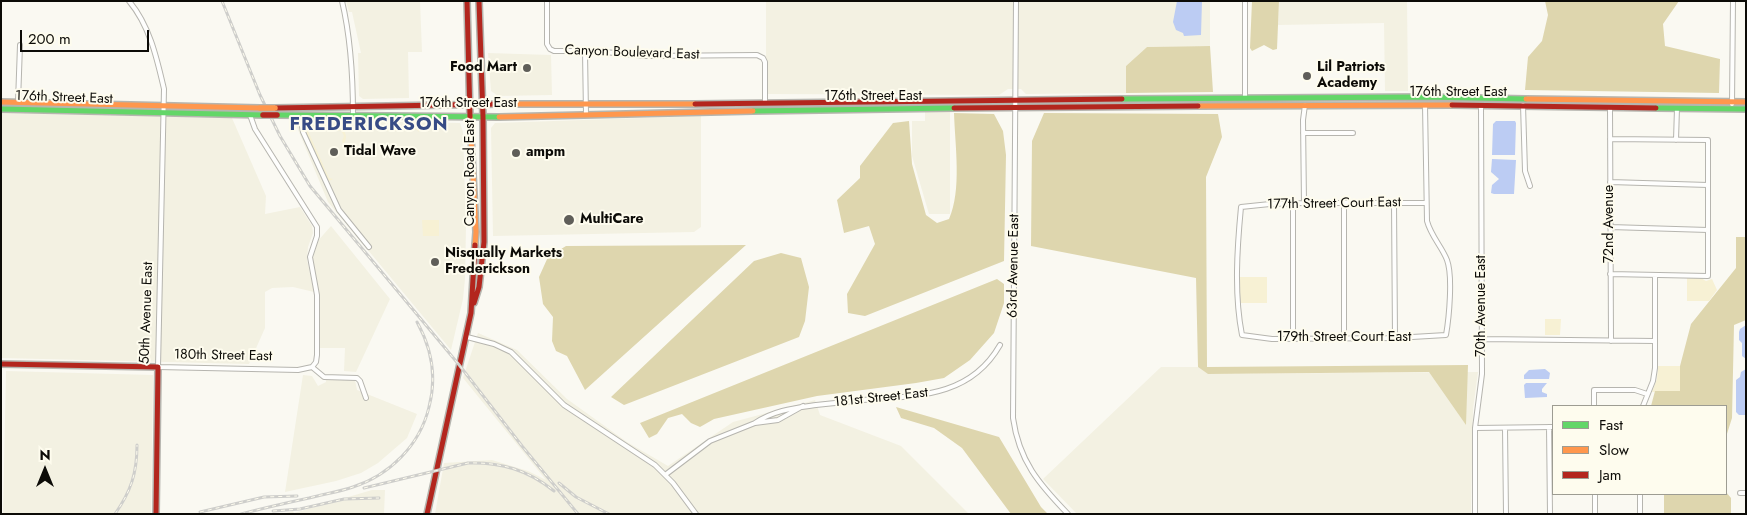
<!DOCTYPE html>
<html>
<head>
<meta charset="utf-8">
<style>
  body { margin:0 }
  #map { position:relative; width:1747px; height:515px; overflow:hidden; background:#faf9f2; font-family:Jost,sans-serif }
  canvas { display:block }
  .frame { position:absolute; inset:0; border:2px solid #0c0b07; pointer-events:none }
  .legend { position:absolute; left:1552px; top:405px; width:175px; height:90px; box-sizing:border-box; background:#fefcee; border:1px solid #9d9c92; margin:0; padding:6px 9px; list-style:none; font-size:15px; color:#0c0b07 }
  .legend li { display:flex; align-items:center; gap:10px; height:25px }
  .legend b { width:25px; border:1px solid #9d9c92 }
  .north { position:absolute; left:20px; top:445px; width:50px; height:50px; -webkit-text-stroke:4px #fefcee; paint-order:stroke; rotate:0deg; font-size:14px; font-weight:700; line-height:20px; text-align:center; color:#0c0b07 }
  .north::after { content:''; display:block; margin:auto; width:18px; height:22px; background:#0c0b07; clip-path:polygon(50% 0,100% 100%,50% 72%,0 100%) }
  .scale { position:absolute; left:20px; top:30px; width:129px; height:22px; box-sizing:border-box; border:2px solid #0c0b07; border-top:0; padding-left:6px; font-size:15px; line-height:18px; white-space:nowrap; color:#0c0b07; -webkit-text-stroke:4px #fefcee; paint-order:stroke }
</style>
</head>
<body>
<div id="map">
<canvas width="1747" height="515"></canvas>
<div class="frame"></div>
<ul class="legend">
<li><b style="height:6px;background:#63d668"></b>Fast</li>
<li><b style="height:6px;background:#ff974d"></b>Slow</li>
<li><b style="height:6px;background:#b3261e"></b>Jam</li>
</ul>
<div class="north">N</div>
<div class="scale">200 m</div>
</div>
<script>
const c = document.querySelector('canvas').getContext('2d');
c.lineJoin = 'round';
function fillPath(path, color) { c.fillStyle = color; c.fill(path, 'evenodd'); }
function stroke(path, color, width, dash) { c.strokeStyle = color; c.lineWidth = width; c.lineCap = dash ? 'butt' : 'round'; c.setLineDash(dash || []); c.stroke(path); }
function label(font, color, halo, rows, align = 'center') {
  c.font = font + ' Jost,sans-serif'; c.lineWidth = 4; c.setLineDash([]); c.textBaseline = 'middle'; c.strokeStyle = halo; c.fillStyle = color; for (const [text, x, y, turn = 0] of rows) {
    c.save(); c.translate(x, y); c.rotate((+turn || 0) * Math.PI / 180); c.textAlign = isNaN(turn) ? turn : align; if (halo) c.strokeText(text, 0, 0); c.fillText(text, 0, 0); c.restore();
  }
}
fillPath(new Path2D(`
  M346,1H420L422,52H408L409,98L363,99L359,96L358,53H361L352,12H349Z
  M766,1H1210V46L1147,47L1126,66V93L1026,94L1021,89H1008L999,95L766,94Z
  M1279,1H1407L1408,91H1385L1384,23L1278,25Z
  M488,53L551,55L552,95L498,96L491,91Z
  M925,112H950V214H929L912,156V121H925Z
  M1,113L232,118L266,196L265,214L300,207L312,226L313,233L308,247L307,260L314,292L293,287L272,288L265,292V328L249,364L1,358Z
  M701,116V227L694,232L493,236L491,128L495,123Z
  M294,120L460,123L463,132L466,227L465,279L463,299L451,350L328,202Z
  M331,226L390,299L356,372L344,371L345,348H320L319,296L313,259L314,250L316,243Z
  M478,333L517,350L567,399L627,442L668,466L733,422L815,400L820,415L901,446L969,514H435L444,463L492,460L528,471L546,480L463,378Z
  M1161,367H1198L1209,374L1478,372L1473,409L1471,514H1077L1043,479Z
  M6,371L153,375L151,514H3Z
  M303,375L312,376L318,386L326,382V380H355L357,390L417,414L407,438L378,463L361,473L336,481L285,492Z
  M372,490H385L384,514H283L293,511L294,513Z`), '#f3f1e2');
fillPath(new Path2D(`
  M307,124H337C344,129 349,136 344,143L348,158L342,141L344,136L341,130C333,133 328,127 315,132L313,129L308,131L329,178L333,179L329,181L306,133L307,132Z
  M381,127H419V132L417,130L381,131Z
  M422,220H439V236H423Z
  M1240,277H1267V303H1240Z
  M1687,278H1701L1706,281L1712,279L1717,290L1709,301H1687Z
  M1545,319H1561L1560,335H1545Z
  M1658,366H1680V391L1652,392L1657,379Z`), '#f7f1d4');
fillPath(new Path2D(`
  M1252,1H1279L1277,49L1273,50L1264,45L1252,51L1250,48Z
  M1545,1H1679L1663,24L1665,46L1720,59L1719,93L1525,90L1528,57L1542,41L1548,15Z
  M1210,46L1213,92L1126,93V66L1147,47Z
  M954,113L994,114L1003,131L1006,155L1004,261L865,316L848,313L847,294L875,244L869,226L844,233L837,200L860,178V166L893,123L909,121L912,164L926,215L937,223L949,219C962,190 955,146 954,113Z
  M1044,113L1218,114L1222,137L1206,177L1207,367L1468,365L1466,425L1429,372L1208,374L1198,367L1196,278L1031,246L1032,141Z
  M1736,237H1746V320L1734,325L1732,418L1726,437V406H1651L1655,391H1680V366L1691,324L1736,268Z
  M746,245L585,390L567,356L556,351L552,341L553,317L543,304L539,277L548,257L566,246Z
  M781,253L801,258L809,287L805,321L799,337L624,405L611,397L754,261Z
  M997,279L1004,284V303L994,333L970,360L944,378L916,383L817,396L714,419L700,427L691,423L682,414L668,418L657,434L649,438L640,423Z
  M896,407L999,437L1041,507L1048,514H1011L962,448L934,428L901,418Z
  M1726,492L1731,498V514H1664V494H1726Z`), '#ded6ae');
fillPath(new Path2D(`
  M1177,1H1202L1201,35L1184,36L1183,33L1176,30L1173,22Z
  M1496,121H1515L1516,123L1515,155H1492L1493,124Z
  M1492,159L1516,160L1514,194H1494L1491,193L1492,185L1499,179L1491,172Z
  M1746,325V359L1742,356V343L1739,340V332L1740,329Z
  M1545,369L1550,373L1549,379H1524V375L1529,370Z
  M1746,369V415H1739L1736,412V380L1740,377L1741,372Z
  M1526,383H1547L1542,389V392L1547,394V397L1525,398L1524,385Z`), '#bcccf3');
const street = new Path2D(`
  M129,1C150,26 157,59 164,89L158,367L298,370L312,367
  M342,1C351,39 353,77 353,115
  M547,1V44L550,49L554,51H594L646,56L757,55L763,58L765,62V103
  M1016,1L1013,418C1019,461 1039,484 1068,514
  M585,52L586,114
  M1245,98V1
  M18,102L20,45
  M1732,104L1733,1
  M1425,105L1427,221C1431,236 1442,247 1447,260C1453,276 1449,318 1446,335L1395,338L1272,339L1242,335C1234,294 1237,249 1241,207L1270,204L1304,203H1426
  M1523,105L1525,171L1530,186
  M1610,107L1611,341
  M250,115L255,129L317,227V236L310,257L317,295V355L316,362L312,367
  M300,115L303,132L339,210L369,247
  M1303,133H1353
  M1610,139L1708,140V276L1610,274
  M1676,140L1677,108
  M1610,182L1708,185
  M1293,203V339
  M1304,203L1303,120L1305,105
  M1344,203V339
  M1394,203L1395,338
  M1610,227L1708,230
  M467,337L494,344L511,352L564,405L655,465L673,483L696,514
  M1482,339L1655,341
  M312,367L324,377L357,378L360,381L366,398
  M803,406L778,420L755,423C774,410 795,408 816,405C835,403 854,401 873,399C924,396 972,394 1000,345
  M1594,406V390H1635L1647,394
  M1643,406L1653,381L1655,368V275
  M1549,427L1550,514
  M1475,428L1553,427
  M1505,428L1506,514
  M665,475L710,441L755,423
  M1740,493H1746
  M1595,494V514
  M1640,494V514
  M1475,514V428L1482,374L1481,105`);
const fast = new Path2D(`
  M1122,99L1424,97L1526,99
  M1656,108L1746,109
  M1,109L263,115
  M753,111L954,108
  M277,115L499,117`);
const slow = new Path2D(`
  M1526,99L1746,102
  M1,102L260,108
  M500,104H695
  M1198,106L1452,105
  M470,117L476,232L475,245
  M499,117L753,111`);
const jam = new Path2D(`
  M467,1L470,117
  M479,1L483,117
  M695,104L1122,99
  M1452,105L1656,108
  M275,108L500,104
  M954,108L1198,106
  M474,303L479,287L484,242L483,117
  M1,364L158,367L156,514
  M427,514L471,313L475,245`);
stroke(street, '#b6b5af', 6);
stroke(fast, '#b6b5af', 8);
stroke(slow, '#b6b5af', 8);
stroke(jam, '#b6b5af', 8);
stroke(street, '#fefefd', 4);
stroke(fast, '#63d668', 5);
stroke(slow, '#ff974d', 5);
stroke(jam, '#b3261e', 5);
const rail = new Path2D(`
  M222,1L260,95L280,136L310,186L460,366L522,446L578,514
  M559,483L576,497L609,514
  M364,488L468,463C501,462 528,470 554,491
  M273,511L300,509L344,499L379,498
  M200,512L264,497L297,496
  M115,514C131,491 137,473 137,445
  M241,514C264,508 286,503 309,498C323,494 339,492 353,487C390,475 420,445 429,407C437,377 432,349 417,322`);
stroke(rail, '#cececb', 3);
stroke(rail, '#fefcee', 1, [4]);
const slowBridge = new Path2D(`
  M260,108H275`);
const jamBridge = new Path2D(`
  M263,115H277`);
stroke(slowBridge, '#b6b5af', 8, []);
stroke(jamBridge, '#b6b5af', 8, []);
stroke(slowBridge, '#ff974d', 5.5);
stroke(jamBridge, '#b3261e', 5.5);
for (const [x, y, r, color] of [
  [527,68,5,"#5f5e59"],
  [1307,76,5,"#5f5e59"],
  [334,152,5,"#5f5e59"],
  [516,153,5,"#5f5e59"],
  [569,220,6,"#5f5e59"],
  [435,262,5,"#5f5e59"]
]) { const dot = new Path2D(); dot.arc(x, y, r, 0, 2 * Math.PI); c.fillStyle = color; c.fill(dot); stroke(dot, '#fefcee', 2); }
label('14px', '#0c0b07', '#fefcee', [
  ["Canyon Boulevard East",632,53,2],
  ["176th Street East",1458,93],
  ["176th Street East",873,97],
  ["176th Street East",64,98,2],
  ["176th Street East",468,104],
  ["Canyon Road East",471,173,-90],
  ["177th Street Court East",1334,204,-1],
  ["72nd Avenue",1610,224,-90],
  ["63rd Avenue East",1014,266,-89],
  ["70th Avenue East",1482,306,-90],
  ["50th Avenue East",147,313,-88],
  ["179th Street Court East",1344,338],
  ["180th Street East",223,356,1],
  ["181st Street East",881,398,-6]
]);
label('bold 14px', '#0c0b07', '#fefcee', [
  ["Food Mart",517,68,"right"],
  ["Lil Patriots",1317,68],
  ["Academy",1317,84],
  ["Tidal Wave",344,152],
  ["ampm",526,153],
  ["MultiCare",580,220],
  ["Nisqually Markets",445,254],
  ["Frederickson",445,270]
], 'left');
c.letterSpacing = '1px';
label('bold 19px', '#374b85', '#fefcee', [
  ["FREDERICKSON",369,125]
]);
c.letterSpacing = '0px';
</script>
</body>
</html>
